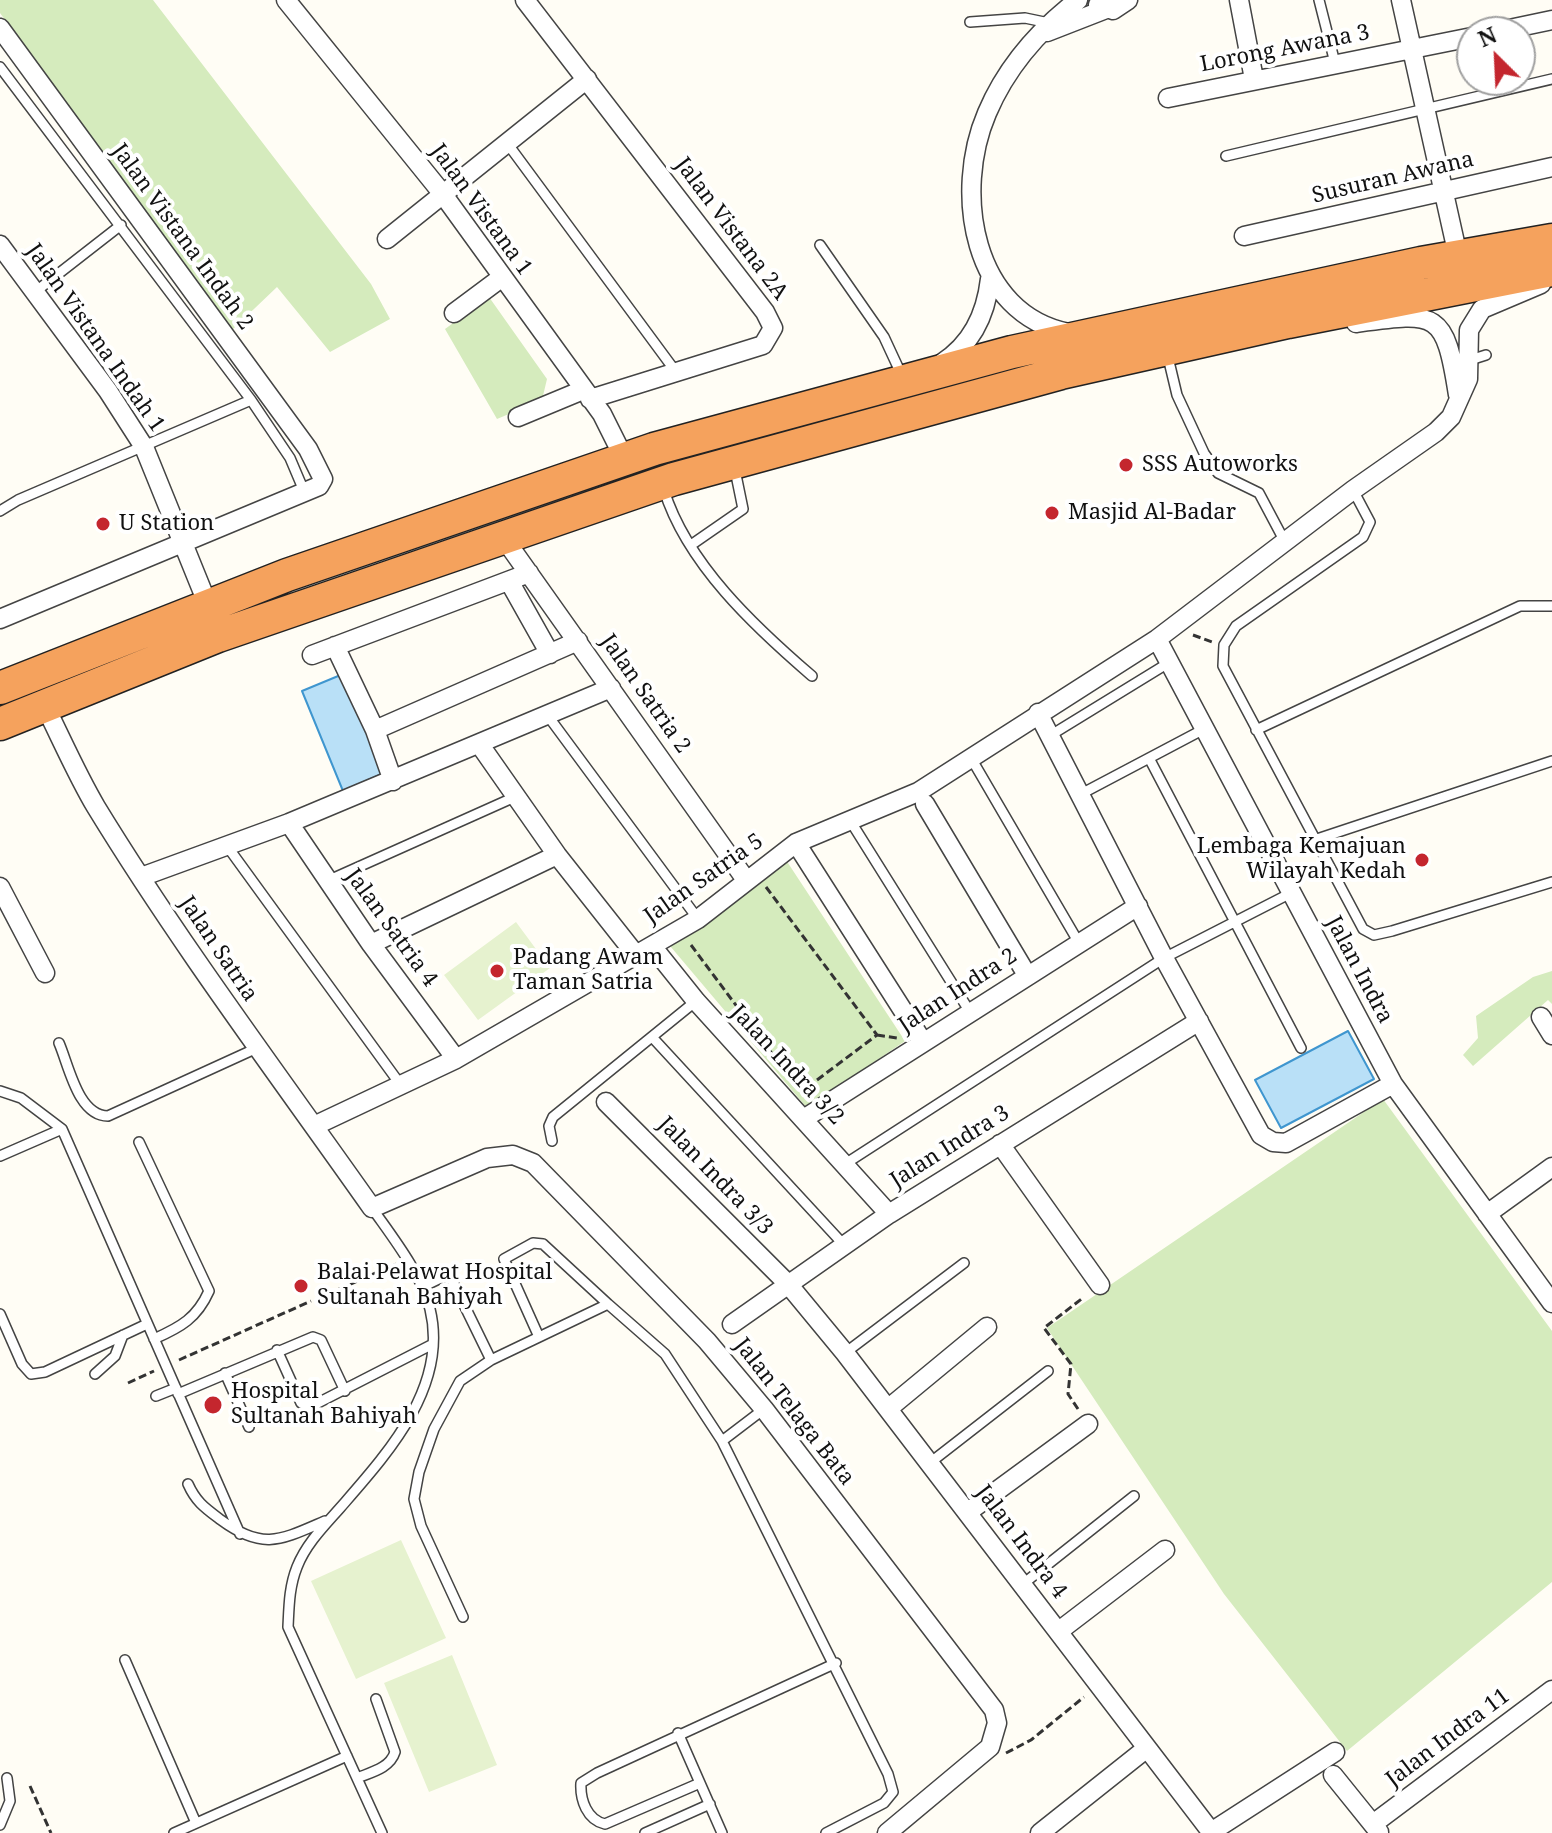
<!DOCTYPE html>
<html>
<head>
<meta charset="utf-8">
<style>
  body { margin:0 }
  #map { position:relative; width:1552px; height:1833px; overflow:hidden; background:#fffdf5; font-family:"Noto Serif",serif }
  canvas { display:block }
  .north { position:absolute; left:1456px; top:16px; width:80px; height:80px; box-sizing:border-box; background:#fff; border:2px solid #a0a0a0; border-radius:50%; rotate:336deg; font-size:22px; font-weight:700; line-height:32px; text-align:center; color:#111 }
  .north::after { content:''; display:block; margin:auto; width:28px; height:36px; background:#c4262e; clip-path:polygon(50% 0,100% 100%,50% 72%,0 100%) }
</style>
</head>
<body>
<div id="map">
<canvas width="1552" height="1833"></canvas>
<div class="north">N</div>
</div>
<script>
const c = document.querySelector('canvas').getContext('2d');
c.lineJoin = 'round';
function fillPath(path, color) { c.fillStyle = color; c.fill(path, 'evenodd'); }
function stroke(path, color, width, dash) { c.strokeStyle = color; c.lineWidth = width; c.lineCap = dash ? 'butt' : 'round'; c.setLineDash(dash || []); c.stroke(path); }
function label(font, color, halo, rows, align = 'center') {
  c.font = font + ' "Noto Serif",serif'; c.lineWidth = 8; c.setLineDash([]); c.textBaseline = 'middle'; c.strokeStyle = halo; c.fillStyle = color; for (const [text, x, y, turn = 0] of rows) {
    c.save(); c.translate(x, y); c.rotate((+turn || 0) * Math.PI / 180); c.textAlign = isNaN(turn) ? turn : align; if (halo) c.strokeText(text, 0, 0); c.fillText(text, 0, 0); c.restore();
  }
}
fillPath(new Path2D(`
  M0,0H153L371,284L390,319L330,352L277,287L232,330L0,13Z
  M489,297L547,379L542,400L497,419L445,329Z
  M786,860L905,1041L807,1108L665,940Z
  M1552,971V1004L1548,1000L1473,1066L1463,1055L1478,1038L1476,1016L1533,977Z
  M1383,1099L1552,1331V1582L1347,1751L1224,1594L1047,1328Z`), '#d5ebbd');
fillPath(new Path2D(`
  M516,922L550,968L478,1020L444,975Z
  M401,1540L446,1638L356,1679L311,1581Z
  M452,1655L497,1765L429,1792L384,1683Z`), '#e6f2cf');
const water = new Path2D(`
  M343,674L384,773L343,791L302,691Z
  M1348,1031L1374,1079L1281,1128L1255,1080Z`);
fillPath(water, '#b9e0f7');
stroke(water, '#3f96cf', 2);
const lane = new Path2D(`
  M1319,0L1335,63
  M970,22L1025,18L1049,23
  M0,67L251,400L290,458L304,491
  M507,143L676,372
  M1226,156L1552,79
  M820,245L884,337L903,378
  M35,292L121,225
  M1167,353L1177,395L1204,453L1218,473L1259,493L1285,542
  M1467,361L1486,355
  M664,490C687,564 755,627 812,676
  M1353,490L1370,522L1363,537L1236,626L1224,645L1223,666L1363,929L1374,935L1392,931L1552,882
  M0,511L18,500L251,400
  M691,545L743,509L735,470
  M548,716L698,919
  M1256,730L1520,606H1552
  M1051,735L1170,662
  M971,758L1079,943
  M1149,758L1301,1048
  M1081,794L1206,728
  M851,822L970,1012
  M1314,840L1552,761
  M227,846L400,1084
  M327,881L517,796
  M652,1037L844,1245
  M59,1043C69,1066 78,1116 108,1116L257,1048
  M0,1091L21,1098L62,1129L240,1534
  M552,1141L549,1126L553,1117L696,1001
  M139,1142L209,1291C197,1318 181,1327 154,1339
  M0,1156L62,1129
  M845,1164L1164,958L1291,893
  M372,1208C393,1238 421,1273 430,1309C449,1387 387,1454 340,1508C324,1526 306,1544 297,1567C289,1587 289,1607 288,1627L382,1833
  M420,1288L449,1274L491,1360
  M0,1314L22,1364L31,1374L45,1372L147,1324
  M539,1337L504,1259L533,1243L543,1244L608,1304
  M277,1350L301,1403L310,1407L433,1344
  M845,1353L964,1263
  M225,1373L249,1427
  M95,1374L115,1356L123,1335
  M178,1394L313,1337L321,1340L345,1391
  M156,1396L176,1388
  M722,1441L764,1409
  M931,1462L1048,1371
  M188,1484C196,1502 205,1508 221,1520C263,1551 281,1540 325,1521
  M1023,1584L1134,1496
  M463,1617L421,1526L414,1499L419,1472L434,1429L460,1381L491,1360L608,1304L665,1354L722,1441L888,1774L893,1792L884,1803L826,1833
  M125,1660L196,1823
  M678,1733L722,1833
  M357,1778C372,1772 390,1768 395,1752L376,1699
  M700,1783L605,1824C587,1820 580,1800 581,1783L597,1773L836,1663
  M0,1825L10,1801L7,1778
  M174,1833L347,1756
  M645,1833L710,1804`);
const street = new Path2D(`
  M286,0L442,193L602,414L624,458
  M525,0L765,312L773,328L763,345L590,399
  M1239,0L1254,79
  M1401,0L1458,256
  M1098,5L1113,10L1128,0
  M0,28L308,449L323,479L319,486L0,619
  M1047,32L1106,9
  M1495,32L1552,20
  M1168,98L1472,37
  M1244,236L1552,167
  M387,239L587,79
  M0,245L108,391L144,447L208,605
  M454,313L501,278
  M1356,323C1437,312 1445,310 1458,395
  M1069,333C972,314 953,192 987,113C1006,68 1039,30 1078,0
  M942,363C972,344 986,314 990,279
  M518,417L583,390
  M503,537L746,880
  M509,581L550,654
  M1157,639L1393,1084L1552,1303
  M335,646L375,730L393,781
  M312,655L529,573
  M44,704C61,738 77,775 96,807C181,946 279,1076 372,1208L487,1158L513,1155L533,1163L707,1341L764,1409L994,1710L997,1723L990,1747L887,1833
  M1038,713L1164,958L1261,1135L1273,1142L1286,1143L1393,1084
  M375,730L578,641
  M480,745L557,855L636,955
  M925,804L1027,975
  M289,823L371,944L456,1059
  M796,843L923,1042
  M141,877L289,823L611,688
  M0,887L45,973
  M371,944L557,855
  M652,946L696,1001L889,1214
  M1541,1017L1552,1035
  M606,1102L788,1284L845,1353L1212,1833
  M805,1118L1138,906
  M314,1126L456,1059L698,919L796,843L918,792L1157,639L1353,490L1436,432L1451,417L1468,379L1469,330L1482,309L1541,284
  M1000,1144L1100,1285
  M1487,1214L1552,1167
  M732,1324L889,1214L1199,1021
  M889,1408L987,1327
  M968,1512L1088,1424
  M1059,1631L1165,1550
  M1333,1775L1379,1832
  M1373,1824L1552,1690
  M1211,1832L1335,1752
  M1040,1833L1147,1748`);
const highway = new Path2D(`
  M0,688L287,575L654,449L1012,352L1421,263L1552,240
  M0,724L218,636L674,479L1061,373L1288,322L1552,270`);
stroke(lane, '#444', 12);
stroke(street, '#444', 21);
stroke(highway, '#222', 35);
stroke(new Path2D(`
  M1193,635L1212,642
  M766,887L877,1035L801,1092
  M691,945L779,1063
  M877,1035L897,1038
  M328,1294L396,1264
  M179,1360L311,1301
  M128,1383L154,1371
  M1078,1409L1068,1394L1071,1364L1044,1328L1084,1297
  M1006,1753L1031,1740L1084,1697
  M30,1786L51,1833`), '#333', 3, [8, 4]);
stroke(lane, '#fff', 9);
stroke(street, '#fff', 18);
stroke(highway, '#f5a25d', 32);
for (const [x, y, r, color] of [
  [1126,465,8,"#c4262e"],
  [1052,513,8,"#c4262e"],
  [103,524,8,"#c4262e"],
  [1422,860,8,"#c4262e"],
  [497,971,8,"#c4262e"],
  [301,1286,8,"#c4262e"],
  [213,1405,10,"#c4262e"]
]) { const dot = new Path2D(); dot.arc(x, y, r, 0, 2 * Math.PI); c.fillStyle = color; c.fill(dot); stroke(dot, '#fff', 3); }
label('22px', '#111', '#fff', [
  ["Lorong Awana 3",1285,49,-11],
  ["Susuran Awana",1393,178,-13],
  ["Jalan Vistana 1",481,210,54],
  ["Jalan Vistana 2A",731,229,53],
  ["Jalan Vistana Indah 2",182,237,54],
  ["Jalan Vistana Indah 1",95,338,55],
  ["Jalan Satria 2",645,694,55],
  ["Jalan Satria 5",704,879,-35],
  ["Jalan Satria 4",391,928,54],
  ["Jalan Satria",218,949,56],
  ["Jalan Indra",1359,970,62],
  ["Jalan Indra 2",958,991,-33],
  ["Jalan Indra 3/2",787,1065,47],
  ["Jalan Indra 3",950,1147,-32],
  ["Jalan Indra 3/3",715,1176,46],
  ["Jalan Telaga Bata",794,1412,52],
  ["Jalan Indra 4",1021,1542,53],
  ["Jalan Indra 11",1448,1738,-37]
]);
label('22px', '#111', '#fff', [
  ["SSS Autoworks",1142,465],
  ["Masjid Al-Badar",1068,513],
  ["U Station",119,524],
  ["Lembaga Kemajuan",1406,847,"right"],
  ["Wilayah Kedah",1406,872,"right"],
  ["Padang Awam",513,958],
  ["Taman Satria",513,983],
  ["Balai Pelawat Hospital",317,1273],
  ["Sultanah Bahiyah",317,1298],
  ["Hospital",231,1392],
  ["Sultanah Bahiyah",231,1417]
], 'left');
</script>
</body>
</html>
